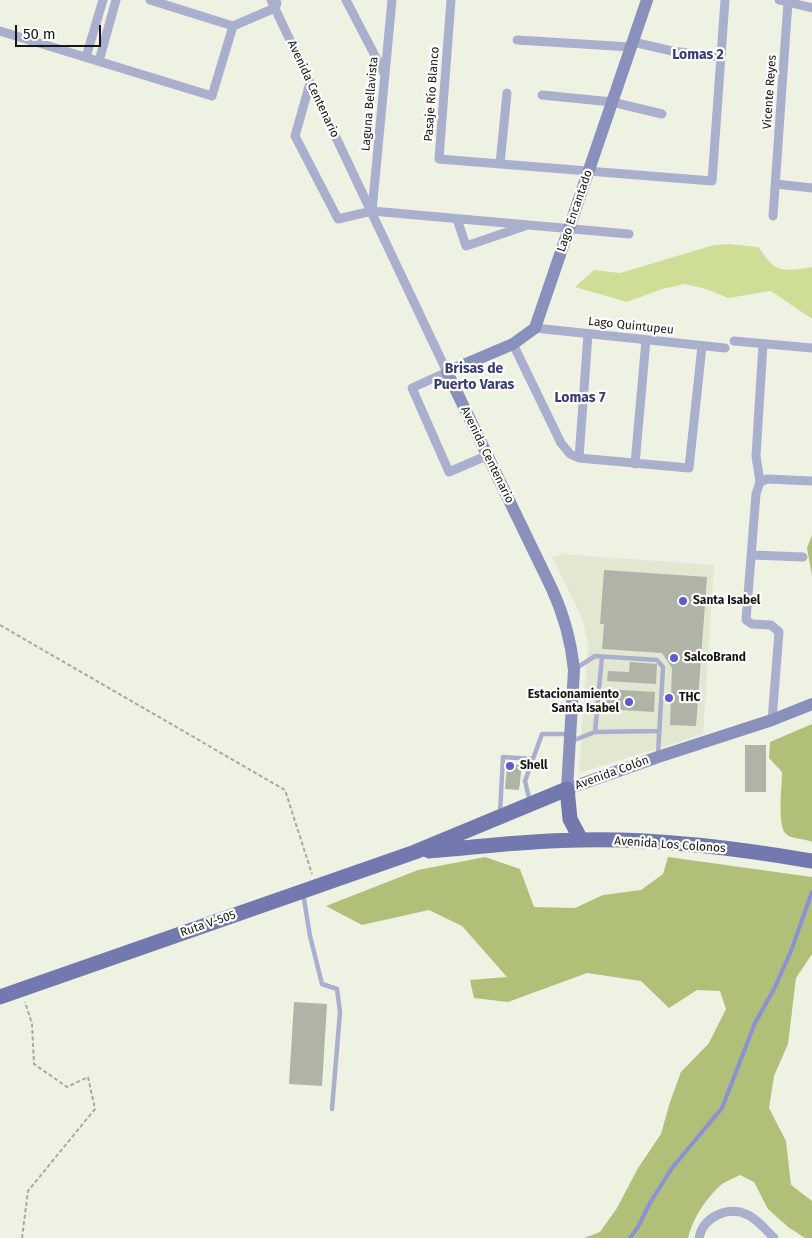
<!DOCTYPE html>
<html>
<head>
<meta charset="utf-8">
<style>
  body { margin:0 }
  #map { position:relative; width:812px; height:1238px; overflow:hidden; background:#eef2e3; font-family:"Fira Sans",sans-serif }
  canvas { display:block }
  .scale { position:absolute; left:15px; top:25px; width:86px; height:22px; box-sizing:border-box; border:2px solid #161712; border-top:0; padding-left:6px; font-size:15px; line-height:18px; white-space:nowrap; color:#161712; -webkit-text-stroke:4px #fff; paint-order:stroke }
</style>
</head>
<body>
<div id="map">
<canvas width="812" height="1238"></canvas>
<div class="scale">50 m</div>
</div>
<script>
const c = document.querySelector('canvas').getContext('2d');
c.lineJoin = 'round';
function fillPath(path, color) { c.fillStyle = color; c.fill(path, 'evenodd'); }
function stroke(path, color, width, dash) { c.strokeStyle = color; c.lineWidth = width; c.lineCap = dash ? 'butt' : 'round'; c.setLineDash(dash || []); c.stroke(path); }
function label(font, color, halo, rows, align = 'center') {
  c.font = font + ' "Fira Sans",sans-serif'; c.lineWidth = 4.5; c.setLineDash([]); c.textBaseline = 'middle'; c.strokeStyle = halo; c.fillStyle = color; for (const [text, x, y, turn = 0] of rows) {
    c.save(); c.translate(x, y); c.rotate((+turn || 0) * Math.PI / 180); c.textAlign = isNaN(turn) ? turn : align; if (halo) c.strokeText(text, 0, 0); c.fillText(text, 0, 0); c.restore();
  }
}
fillPath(new Path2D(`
  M561,554L714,565L703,734L579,773L588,644L582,618L552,557Z`), '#e1e7d1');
fillPath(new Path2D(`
  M729,244L758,247C763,252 767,261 773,265C782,273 801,269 812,267V319L771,291L728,298L706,289L685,284L662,289L627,302L575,287L594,270L620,273L714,245Z`), '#cede96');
fillPath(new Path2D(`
  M812,535V576L807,548Z
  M812,724V842C804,838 793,840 786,834C777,826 782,785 782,772L769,758L770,742Z
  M485,857L520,869L534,907L575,908L603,895L641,890L663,874L668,857L812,877V954L796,978L788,1044L774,1076L769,1108L786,1141L791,1185L812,1201V1238H805L788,1227L768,1209L754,1182L740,1175C734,1178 727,1181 722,1184C706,1198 693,1218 688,1238H584L600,1232L617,1208L638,1168L661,1134L670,1102L681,1072L709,1043L726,1009L720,991L697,990L669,1008L641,981L587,973L508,1002L474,998L470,980L507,977L462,926L429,910L362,925L326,906L418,870Z`), '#b0c078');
stroke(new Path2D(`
  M630,1238L638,1227L650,1203L672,1168L722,1108L755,1023L774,989L791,951L812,892`), '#8b91d4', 4);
fillPath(new Path2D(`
  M604,570L707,577L696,726L670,725L672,668L662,653L602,649L604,624H600Z
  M630,662L657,664L656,684L607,681L608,671L629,672Z
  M606,689L655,692L654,712L605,709Z
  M745,745H766V792H745Z
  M507,764L522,765L519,790L505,789Z
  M294,1002L327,1004L322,1086L289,1084Z`), '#b0b4a6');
stroke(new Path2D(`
  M0,625L285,790L312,874
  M22,1238L28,1191L95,1109L88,1077L67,1087L34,1064L32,1024L25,1002`), '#a7aa9e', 2, [4, 2.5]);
stroke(new Path2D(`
  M575,669L595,656L657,660L663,667L658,754
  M595,732L602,657
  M572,741L595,732L659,731
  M530,802L525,781L542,734H570
  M500,813L503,757L533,759
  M303,893L310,936L322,984L337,989L340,1012L332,1109`), '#abafce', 4.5);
stroke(new Path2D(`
  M150,0L233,26L275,8L277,3
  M271,0L447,372L412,388L449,472L486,456
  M346,0L385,75
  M451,0L439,159L712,181L725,0
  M779,0L812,8
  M0,31L212,96L233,26
  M517,40L631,47
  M633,42L672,51L720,57
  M86,57L103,0
  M99,61L116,0
  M310,83L295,136L338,219L372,211L629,234
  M542,95L612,102L662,114
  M500,164L507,93
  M776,184L812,188
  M372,211L392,0
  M773,216L788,2
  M457,219L466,246L525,226
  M535,328L725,348
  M734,341L812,348
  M513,344L561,443L570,454L579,458L689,468L702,346
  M763,344L756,456L760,482L756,494L746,620L752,624L771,625L779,632L772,720
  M579,458L588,334
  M635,464L646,340
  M760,482L767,479L812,481
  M752,555L803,557
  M699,1238C703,1217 728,1205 748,1215C758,1220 766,1230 774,1238`), '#abafce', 9);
stroke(new Path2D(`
  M647,0L535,328L513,344L447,372L552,589C564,615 571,641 574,670L567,789L658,757L772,720L812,704`), '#8a90bc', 12);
stroke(new Path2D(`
  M429,851C480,847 531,840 581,840C658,838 736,848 812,861
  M0,997L415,852L567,789L570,819L581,840`), '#7379af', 15);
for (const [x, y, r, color] of [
  [683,601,5,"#5d5bd3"],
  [674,658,5,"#5d5bd3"],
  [669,698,5,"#5d5bd3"],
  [629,702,5,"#5d5bd3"],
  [510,766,5,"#5d5bd3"]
]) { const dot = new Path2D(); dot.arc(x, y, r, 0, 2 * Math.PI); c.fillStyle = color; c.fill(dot); stroke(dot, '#fff', 2); }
label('12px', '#161712', '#fff', [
  ["Avenida Centenario",313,89,65],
  ["Vicente Reyes",770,92,-86],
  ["Pasaje Río Blanco",432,94,-86],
  ["Laguna Bellavista",370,104,-85],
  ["Lago Encantado",575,211,-71],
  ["Lago Quintupeu",631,326,6],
  ["Avenida Centenario",487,455,64],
  ["Avenida Colón",612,773,-20],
  ["Avenida Los Colonos",670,845,4],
  ["Ruta V-505",208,924,-19]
]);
label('bold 12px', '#161712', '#fff', [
  ["Santa Isabel",693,601],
  ["SalcoBrand",684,658],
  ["Estacionamiento",619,695,"right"],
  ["Santa Isabel",619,709,"right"],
  ["THC",679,698],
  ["Shell",520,766]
], 'left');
label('bold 14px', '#393b76', '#fff', [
  ["Lomas 2",698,55],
  ["Brisas de",474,369],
  ["Puerto Varas",474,385],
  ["Lomas 7",580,398]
]);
</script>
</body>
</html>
